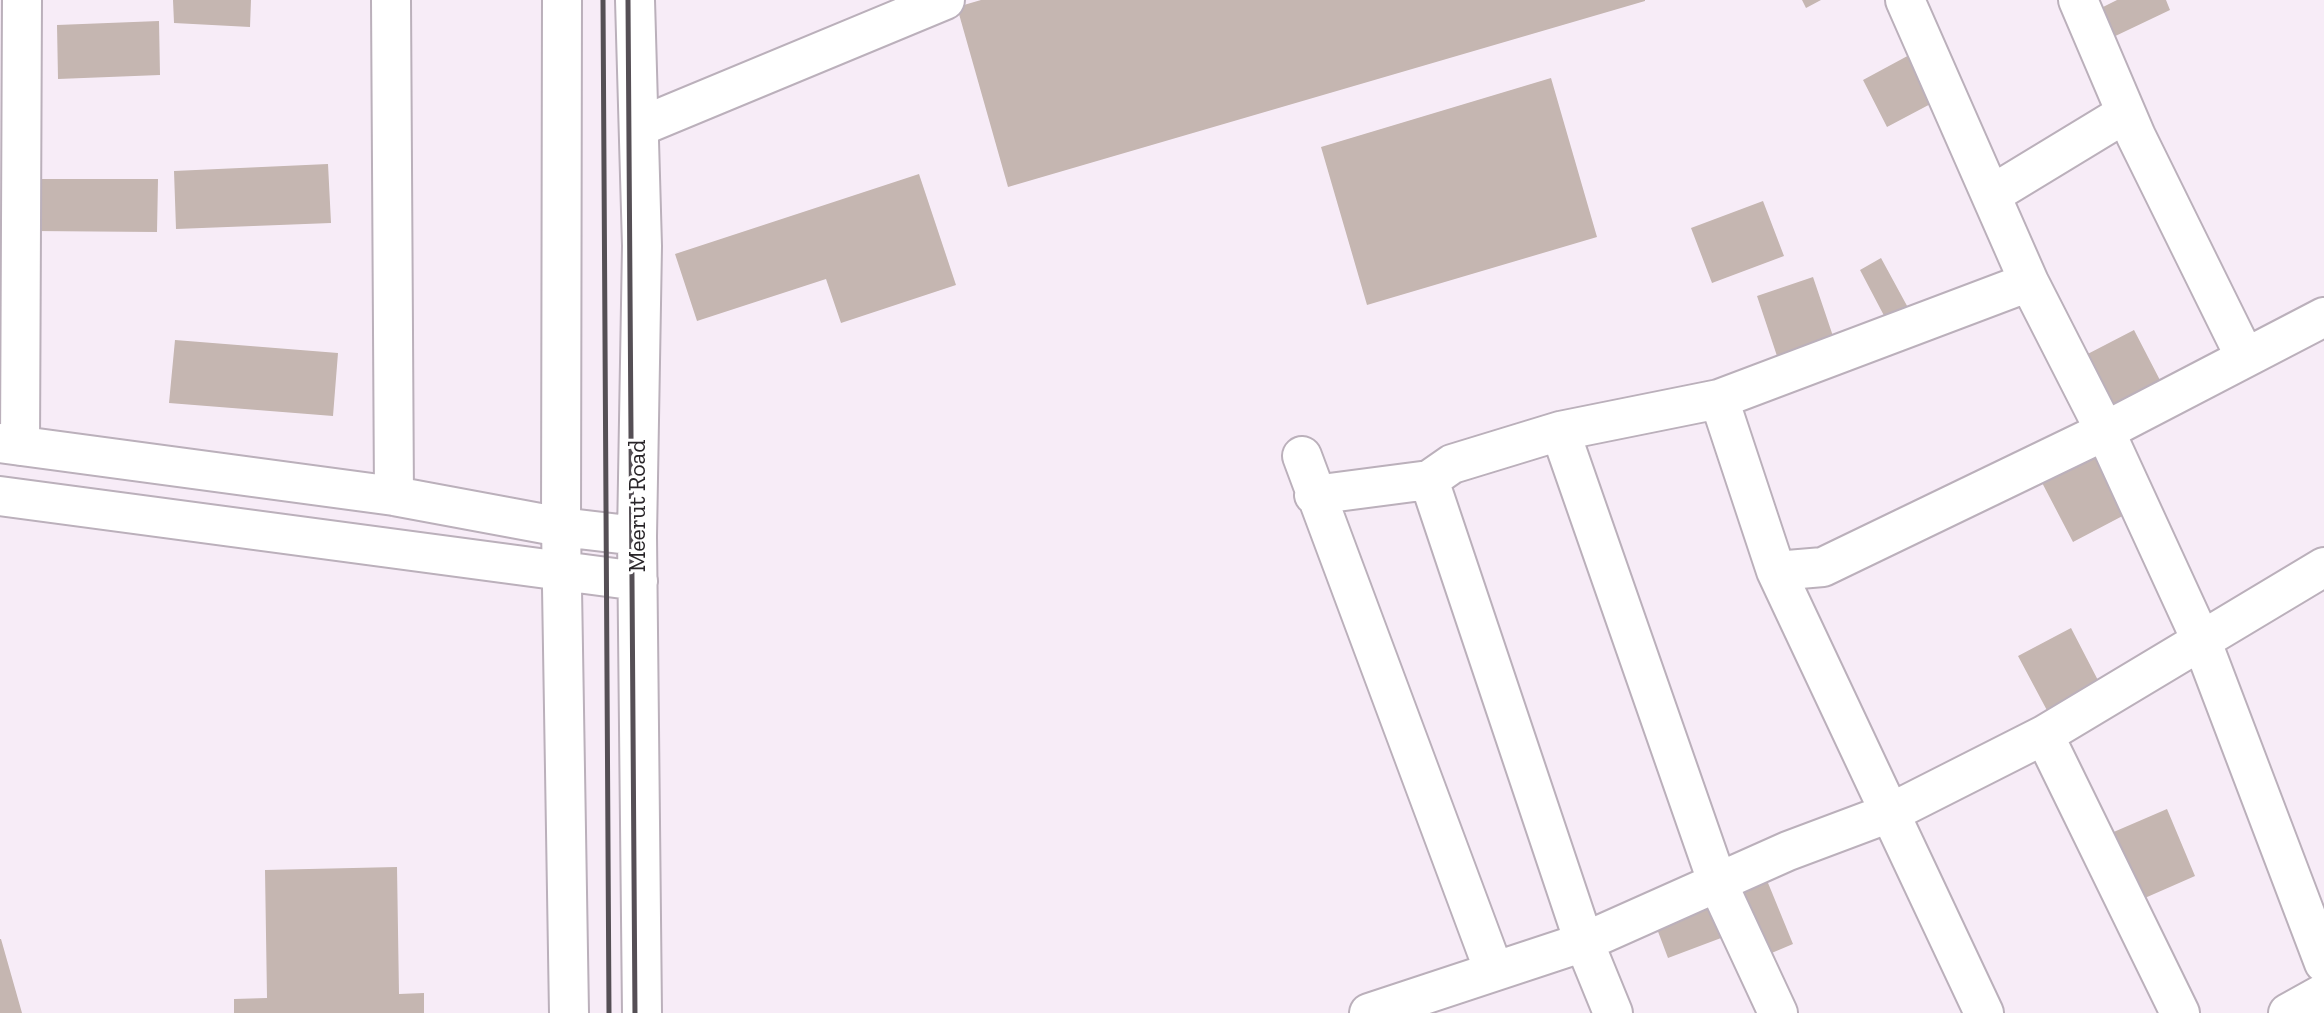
<!DOCTYPE html>
<html>
<head>
<meta charset="utf-8">
<style>
  body { margin:0 }
  canvas { display:block; background:#f7ecf7 }
</style>
</head>
<body>
<canvas width="2324" height="1013"></canvas>
<script>
const c = document.querySelector('canvas').getContext('2d');
c.lineJoin = 'round';
function fillPath(path, color) { c.fillStyle = color; c.fill(path, 'evenodd'); }
function stroke(path, color, width, dash) { c.strokeStyle = color; c.lineWidth = width; c.lineCap = dash ? 'butt' : 'round'; c.setLineDash(dash || []); c.stroke(path); }
function label(font, color, halo, rows, align = 'center') {
  c.font = font + ' "Zilla Slab",serif'; c.lineWidth = 6; c.setLineDash([]); c.textBaseline = 'middle'; c.strokeStyle = halo; c.fillStyle = color; for (const [text, x, y, turn = 0] of rows) {
    c.save(); c.translate(x, y); c.rotate((+turn || 0) * Math.PI / 180); c.textAlign = isNaN(turn) ? turn : align; if (halo) c.strokeText(text, 0, 0); c.fillText(text, 0, 0); c.restore();
  }
}
fillPath(new Path2D(`
  M173,0H251L250,27L174,23Z
  M981,0H1645V1L1008,187L957,7Z
  M1802,0H1821L1806,8Z
  M2117,0H2166L2170,10L2107,40L2093,12Z
  M159,21L160,75L58,79L57,25Z
  M1913,53L1938,100L1887,127L1863,80Z
  M1551,78L1597,237L1367,305L1321,147Z
  M328,164L331,223L176,229L174,171Z
  M919,174L956,285L841,323L826,279L697,321L675,254Z
  M34,179H158L157,232L33,231Z
  M1763,201L1784,256L1712,283L1691,228Z
  M1881,258L1912,315L1890,327L1860,270Z
  M1813,277L1837,348L1781,368L1757,296Z
  M2134,330L2162,384L2106,413L2078,359Z
  M175,340L338,353L333,416L169,403Z
  M2097,444L2132,511L2073,542L2038,475Z
  M2071,628L2102,688L2050,716L2018,656Z
  M2167,809L2195,876L2138,901L2109,834Z
  M397,867L399,994L424,993V1013H234V999L267,998L265,870Z
  M1766,878L1793,944L1755,960L1728,894Z
  M1715,898L1729,935L1668,958L1654,921Z
  M0,939H1L22,1013H0Z`), '#c5b6b1');
const minor = new Path2D(`
  M391,0L394,496
  M1905,0L2029,282L2105,431L2202,642L2324,963
  M2078,0L2136,136L2245,357
  M639,127L945,0
  M1991,195L2126,113
  M1719,399L1776,571L1984,1013
  M1560,431L1718,884L1778,1013
  M0,443L394,496L561,527
  M20,446L22,0
  M1302,456L1494,971
  M1429,480L1584,942L1613,1013
  M1314,495L1429,480L1452,464L1560,431L1719,399L2029,282
  M0,496L562,571
  M1776,571L1823,567L2105,431L2324,317
  M2044,735L2180,1013
  M1369,1013L1584,942L1788,851L1892,812L2044,735L2324,567
  M2288,1013L2324,993`);
const major = new Path2D(`
  M562,0L561,527L569,1013
  M635,0L642,246L637,536L642,1013
  M561,527L637,536
  M562,571L638,581`);
stroke(minor, '#bbb0bb', 42);
stroke(major, '#bbb0bb', 42);
stroke(minor, '#fff', 38);
stroke(major, '#fff', 38);
stroke(new Path2D(`
  M603,0L609,1013
  M628,0L635,1013`), '#554f55', 5);
label('24px', '#292529', '#fff', [
  ["Meerut Road",638,506,-90]
]);
</script>
</body>
</html>
